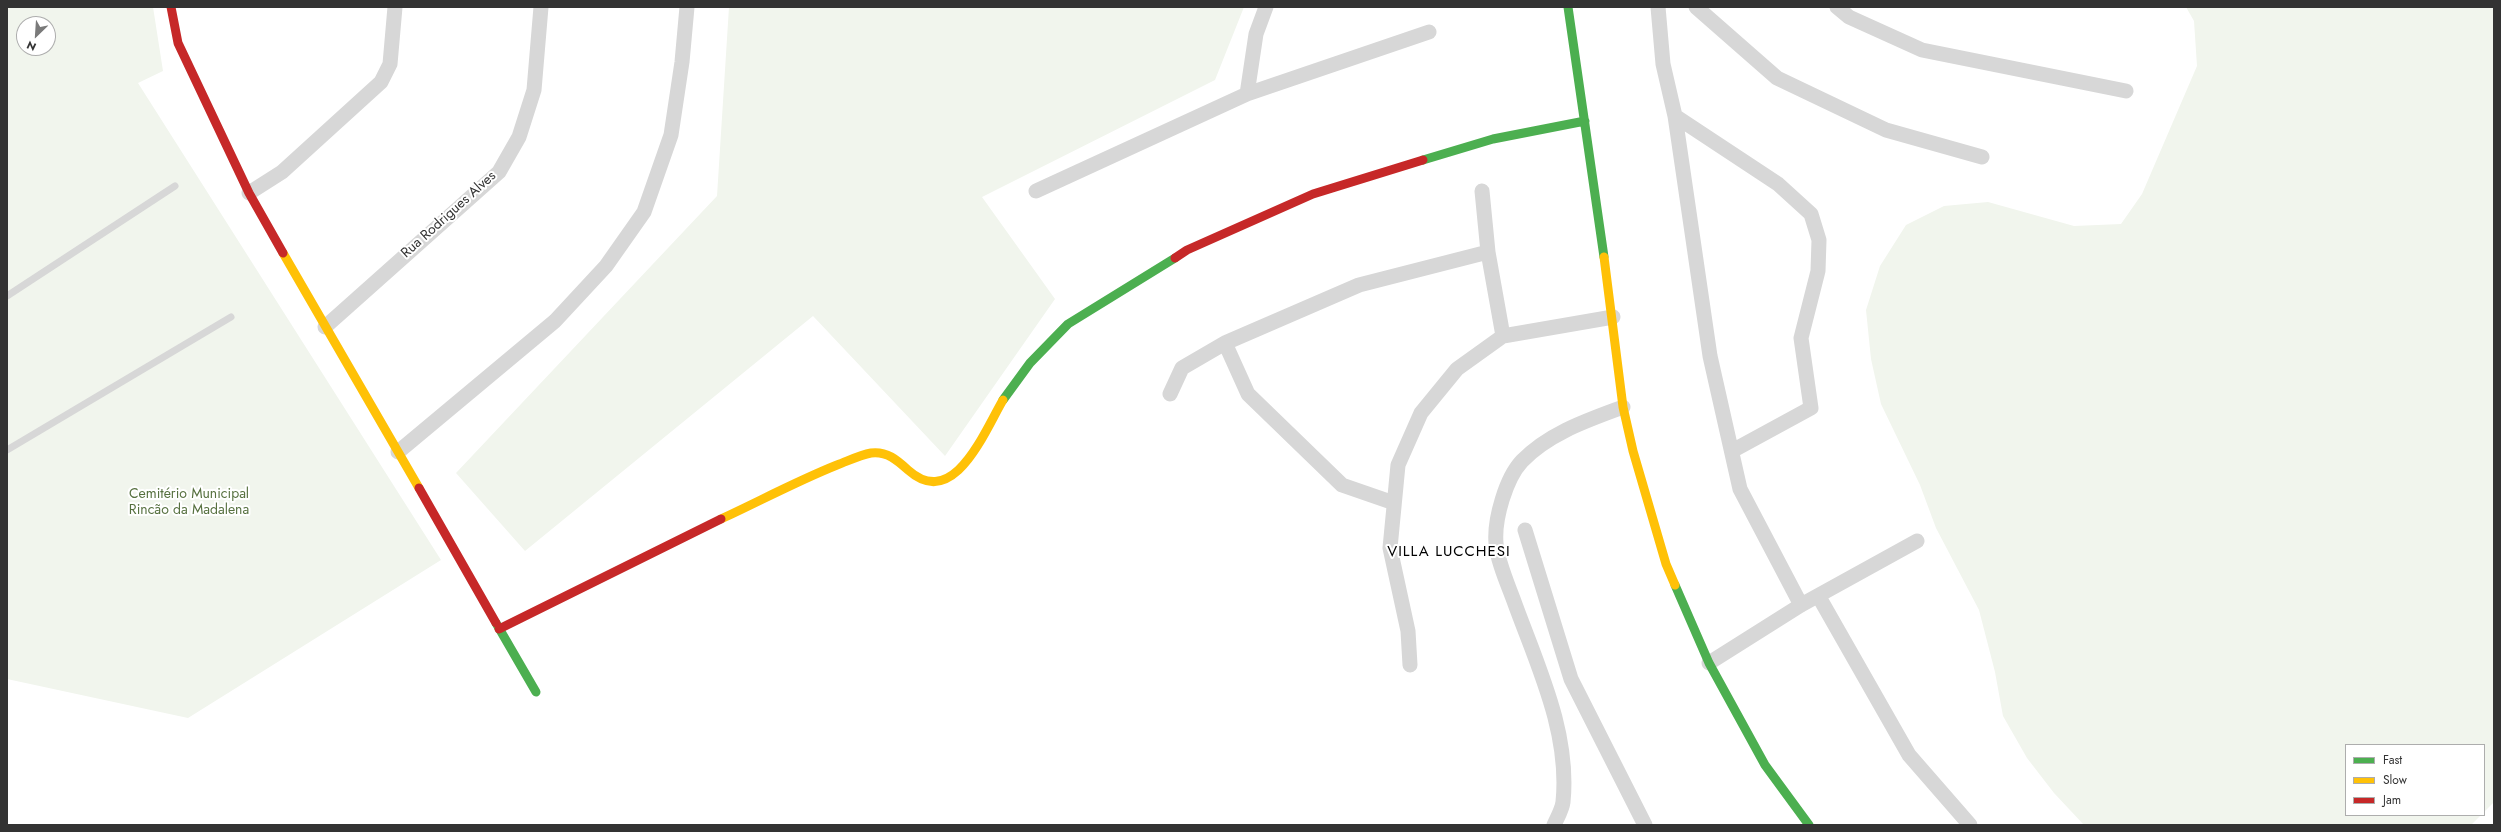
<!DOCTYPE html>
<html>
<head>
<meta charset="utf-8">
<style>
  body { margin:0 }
  #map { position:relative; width:2501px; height:832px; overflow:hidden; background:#fff; font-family:Jost,sans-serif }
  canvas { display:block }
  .frame { position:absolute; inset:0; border:8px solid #333; pointer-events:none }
  .legend { position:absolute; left:2345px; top:744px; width:140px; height:72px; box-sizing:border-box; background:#fff; border:1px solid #adadad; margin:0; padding:5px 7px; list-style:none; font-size:12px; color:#333 }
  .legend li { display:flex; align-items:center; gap:8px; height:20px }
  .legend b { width:20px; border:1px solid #adadad }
  .north { position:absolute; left:16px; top:16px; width:40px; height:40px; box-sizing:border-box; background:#fff; border:1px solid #adadad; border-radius:50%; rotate:205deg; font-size:11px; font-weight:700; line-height:16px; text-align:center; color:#333 }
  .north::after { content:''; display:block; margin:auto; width:14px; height:18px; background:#7a7a7a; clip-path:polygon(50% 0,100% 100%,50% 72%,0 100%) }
</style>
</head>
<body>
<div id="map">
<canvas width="2501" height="832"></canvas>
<div class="frame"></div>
<ul class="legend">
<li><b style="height:5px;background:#4caf50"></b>Fast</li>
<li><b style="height:5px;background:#ffc107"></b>Slow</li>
<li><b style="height:5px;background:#c62828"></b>Jam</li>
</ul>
<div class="north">N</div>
</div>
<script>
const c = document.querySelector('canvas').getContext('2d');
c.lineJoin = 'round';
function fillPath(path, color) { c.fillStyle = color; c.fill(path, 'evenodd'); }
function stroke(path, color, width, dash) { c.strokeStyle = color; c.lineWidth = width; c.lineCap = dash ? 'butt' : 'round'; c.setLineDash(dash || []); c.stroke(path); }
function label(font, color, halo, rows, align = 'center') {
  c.font = font + ' Jost,sans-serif'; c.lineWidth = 4; c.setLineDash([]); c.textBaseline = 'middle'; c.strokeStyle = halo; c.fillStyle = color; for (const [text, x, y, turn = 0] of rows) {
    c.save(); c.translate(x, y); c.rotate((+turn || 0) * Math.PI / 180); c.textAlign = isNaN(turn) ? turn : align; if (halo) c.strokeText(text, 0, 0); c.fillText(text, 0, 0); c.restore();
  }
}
fillPath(new Path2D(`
  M7,7H153L163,71L138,83L441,560L188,718L7,679ZM24,24H48V48H24Z
  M729,7H1244L1215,80L982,197L1055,299L945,456L813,316L525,551L456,473L717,196Z
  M2186,7H2494V802L2484,812V745H2346V815H2481L2471,825H2084L2054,793L2027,758L2003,716L1995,672L1979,610L1936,528L1920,485L1881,404L1871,359L1866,310L1880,266L1906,225L1944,206L1988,202L2074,226L2121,224L2142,194L2197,66L2194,21Z`), '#f1f5ed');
stroke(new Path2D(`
  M7,296L175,186
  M7,450L231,317`), '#d7d7d7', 7);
stroke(new Path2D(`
  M1658,7L1663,64L1675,116L1710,356L1740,489L1801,605
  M1696,7L1777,78L1886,130L1982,157
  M1837,7L1849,17L1922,50L2126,91
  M1247,94L1256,34L1266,7
  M1675,116L1778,184L1811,214L1819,240L1818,271L1801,338L1811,408L1732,451
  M1036,191L1247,94L1429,32
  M1482,191L1488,252L1503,336
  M249,193L282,172L381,82L390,64L395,7
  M325,327L499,172L519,137L534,90L541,7
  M1225,343L1248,394L1342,485L1394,503
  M1170,394L1182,368L1225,343L1359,285L1488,252
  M398,452L555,321L606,266L644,212L671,135L682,62L687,7
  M1525,530L1571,679L1645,825
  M1819,597L1909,755L1970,825
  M1709,663L1801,605L1917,541
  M1410,665L1408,631L1390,548L1398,465L1421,413L1457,369L1503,336L1613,317
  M1554,825C1557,818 1562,810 1563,802C1570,733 1538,667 1515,604C1509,587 1497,561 1496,543C1494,519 1506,478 1522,461C1549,433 1588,420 1623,407`), '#d7d7d7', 15);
stroke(new Path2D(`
  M1568,7L1604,257
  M1423,160L1493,139L1585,121
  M1003,400L1030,363L1068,324L1175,258
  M1675,585L1709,663L1765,765L1809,825
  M496,623L536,692`), '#4caf50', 9);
stroke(new Path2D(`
  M283,253L419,488
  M1604,257L1623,407L1633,451L1666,564L1675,585
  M721,519C760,501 797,481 837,465C848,461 860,455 871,453C887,451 897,460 908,470C954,511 984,432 1003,400`), '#ffc107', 9);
stroke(new Path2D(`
  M171,7L178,43L249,193L283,253
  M1175,258L1187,250L1313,194L1423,160
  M419,488L496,623
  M499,629L721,519`), '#c62828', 9);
label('14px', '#333', '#fff', [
  ["Rua Rodrigues Alves",449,215,-42]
]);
label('14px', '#56703f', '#fff', [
  ["Cemitério Municipal",189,495],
  ["Rincão da Madalena",189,511]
]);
c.letterSpacing = '1px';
label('15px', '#000', '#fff', [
  ["VILLA LUCCHESI",1449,552]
]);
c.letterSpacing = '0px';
</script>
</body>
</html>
